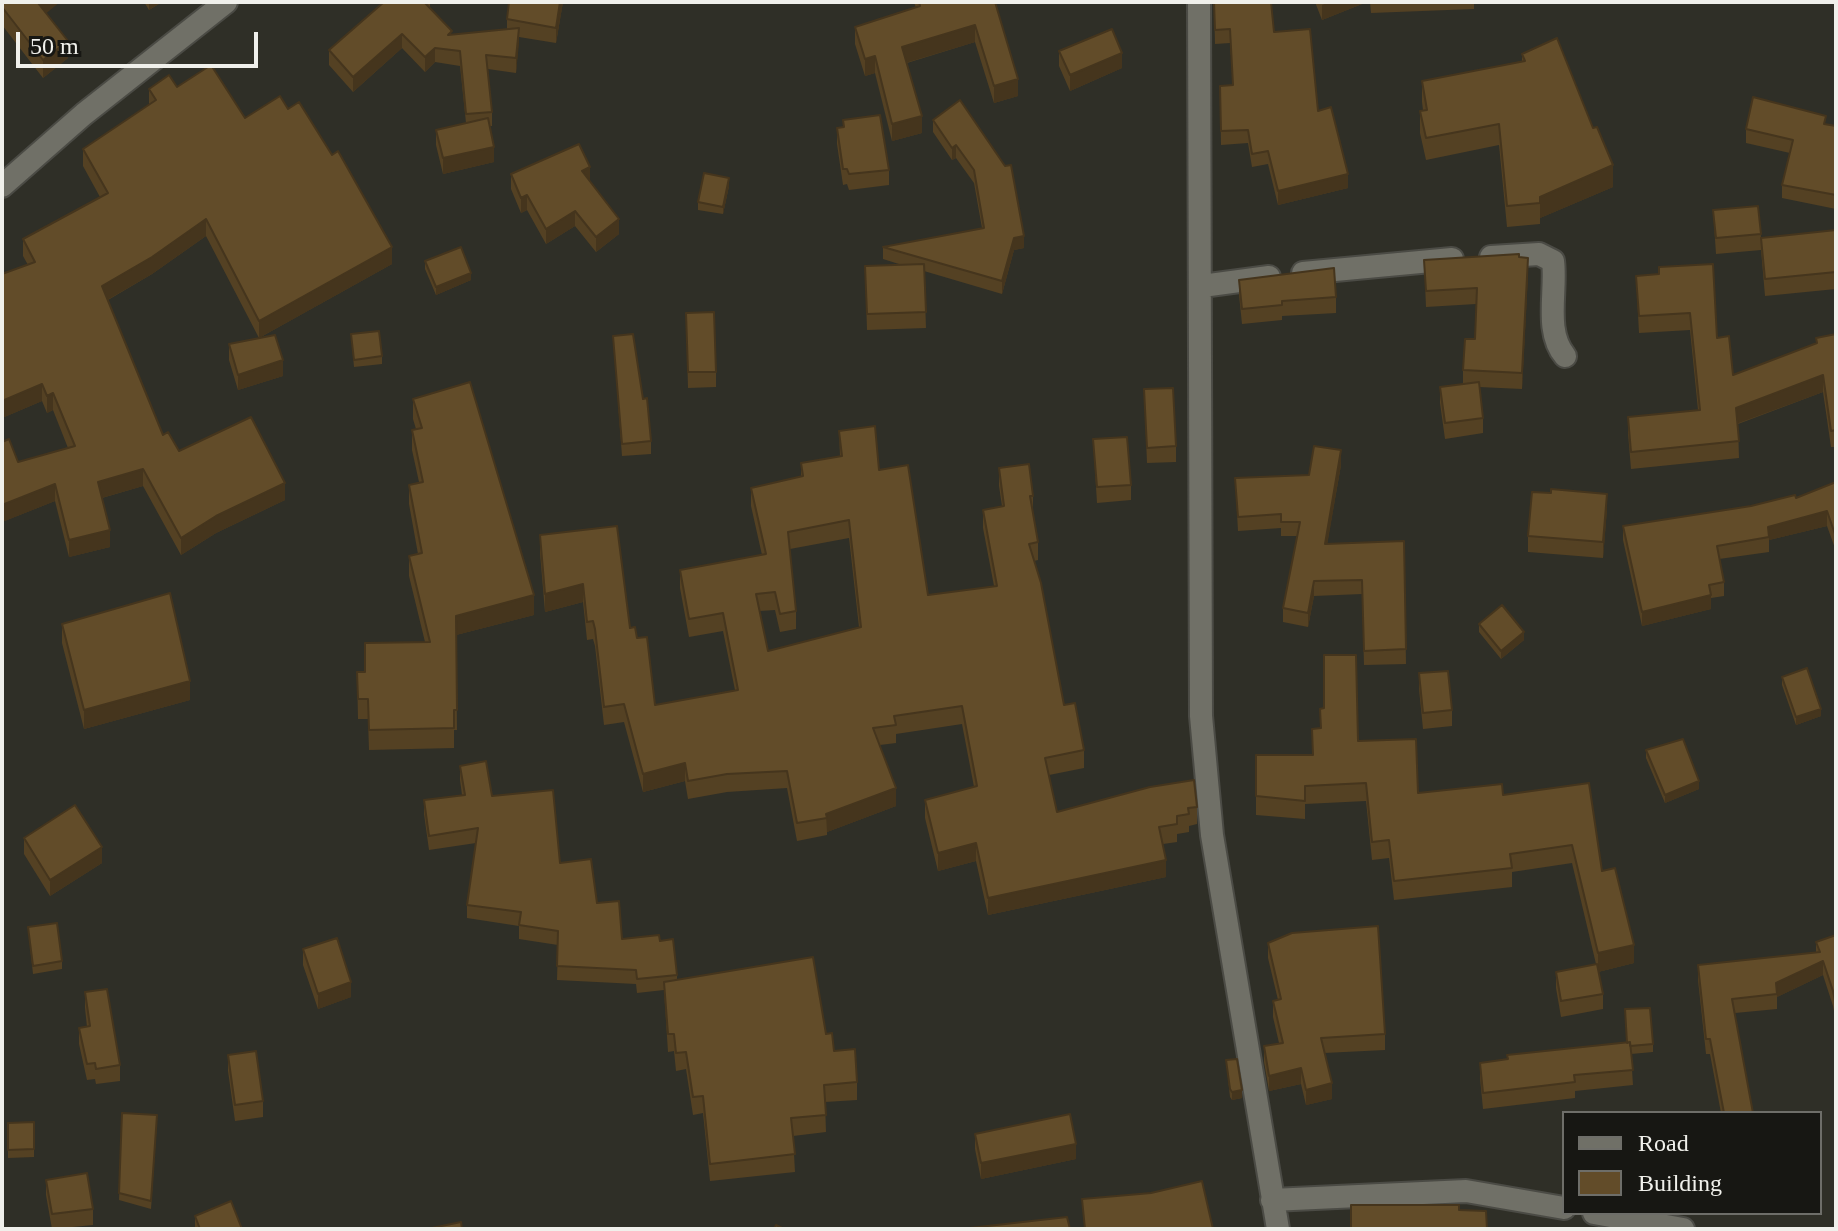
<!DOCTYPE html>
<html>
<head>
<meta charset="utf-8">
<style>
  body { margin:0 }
  #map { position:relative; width:1838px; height:1231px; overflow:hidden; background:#2f2f27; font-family:Georgia,serif }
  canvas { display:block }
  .frame { position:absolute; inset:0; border:4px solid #f0f0eb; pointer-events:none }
  .legend { position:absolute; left:1562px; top:1111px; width:260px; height:104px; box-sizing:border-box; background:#171713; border:2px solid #6e6e69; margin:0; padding:10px 14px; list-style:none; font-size:24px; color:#f0f0eb }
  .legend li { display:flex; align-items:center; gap:16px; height:40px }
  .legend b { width:40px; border:2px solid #6e6e69 }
  .scale { position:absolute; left:16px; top:32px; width:242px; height:36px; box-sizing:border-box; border:4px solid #f0f0eb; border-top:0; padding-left:10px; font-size:24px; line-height:28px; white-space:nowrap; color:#f0f0eb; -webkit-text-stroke:6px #171713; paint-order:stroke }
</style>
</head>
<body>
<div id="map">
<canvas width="1838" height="1231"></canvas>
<div class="frame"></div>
<ul class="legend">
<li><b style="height:10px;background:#707067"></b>Road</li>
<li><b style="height:22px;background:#624c29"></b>Building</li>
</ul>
<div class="scale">50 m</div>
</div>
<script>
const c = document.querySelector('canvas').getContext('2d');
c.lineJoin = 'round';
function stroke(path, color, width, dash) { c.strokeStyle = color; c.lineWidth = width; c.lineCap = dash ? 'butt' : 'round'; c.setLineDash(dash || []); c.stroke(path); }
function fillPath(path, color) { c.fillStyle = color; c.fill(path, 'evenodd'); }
const minor = new Path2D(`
  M1199,2L1201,716L1212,835L1278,1229
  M2,186L84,114L226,2
  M1491,257L1539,254L1553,261C1557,291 1544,331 1565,356
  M1303,273L1452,259
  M1202,286L1269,277
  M1272,1200L1466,1191L1564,1208
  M1594,1213L1683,1229`);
stroke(minor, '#4b4b45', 26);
stroke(minor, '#707067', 22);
fillPath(new Path2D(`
  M2,2L46,14L68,58L43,78L2,25Z
  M144,2H162L149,10Z
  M430,2V8L452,35L507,29V19L563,2L556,43L519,37L516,73L488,69L492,112V126H490L494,162L443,174L436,145V130L466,123L460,66L435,62L425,72L402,48L353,92L329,65V50Z
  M914,2H995L1018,96L994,103L975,42L907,63L922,133L892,141L875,73L865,76L855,44V27L916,8Z
  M1214,2L1274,32L1318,111L1348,188L1278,205L1268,164L1252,167L1248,143L1221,145L1220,86L1233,85L1230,43L1215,44Z
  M1315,2H1367L1322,20Z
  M1370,2H1474V9L1371,13Z
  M1059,51L1122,68L1070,91L1059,66Z
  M1522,54L1613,187L1540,218V224L1507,227L1499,145L1426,160L1420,133V111L1423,110L1422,102V81L1522,61Z
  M177,87L245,118L392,264L259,338L206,236L152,274L108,300L163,435L179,451L285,500L216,533L181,555L143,486L102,498L110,547L69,557L55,501L2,522V442L18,462L68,448L53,410L47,413L42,401L2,418V274L28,265L23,256V239L100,197L83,166V149L149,105V89Z
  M960,100L1024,248L1014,250L1002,294L924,271L926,328L867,330L865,266L902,265L883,259V247L982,228L974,183L956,158L952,160L933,132V120Z
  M843,120L889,170V185L849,190L847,184L843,185L837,144V128L843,127Z
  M1826,124L1836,126V209L1782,198V185L1790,153L1746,143V129Z
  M511,174L590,181L619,234L596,252L575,226L546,244L527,210L521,213L511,189Z
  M729,186L723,214L698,210V202Z
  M1758,206L1761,238L1836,230V289L1765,296L1761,250L1716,254L1713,210Z
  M1519,257L1528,273L1522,389L1479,387L1483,418V433L1445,439L1440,403V387L1463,384V370L1475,339L1476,304L1426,307L1424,260Z
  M425,261L471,280L436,295L425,269Z
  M1659,274L1717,338L1733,375L1816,344V338L1836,334V447H1831L1823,392L1738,424L1739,458L1631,469L1628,433V417L1698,410L1690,330L1639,333L1636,276Z
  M1239,280L1336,297V313L1282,316V320L1242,324L1239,295Z
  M686,313L716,372V387L688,388Z
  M351,334L382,356V364L354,367Z
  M613,336L643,399L651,441V454L622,456Z
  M229,344L283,376L238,390L229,360Z
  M1144,389L1176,446V462L1147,463Z
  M413,399L534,615L456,635L457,730H454V748L369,750L368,719H358L357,672H365L425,642L409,576V556L418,554L409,504V485L419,482L412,450V430L416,429L413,419Z
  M839,431L879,470L928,595L994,586L983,528V510L1002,506L999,486V468L1033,496V514L1038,542V560L1034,561L1064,705L1084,750V768L1049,775L1057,812L1197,807V824L1189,826V832L1177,834V842L1163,844L1166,877L988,915L976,861L938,871L925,818V800L974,787L962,724L896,734V743L880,745L896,806L827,832V835L797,841L787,788L727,792L688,799L685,781L643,792L624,722L604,725L595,646L593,639L587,640L583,602L545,612L540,553V535L630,628L637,638L655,705L735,690L723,631L689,637L680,588V570L762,555L751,506V488L801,477V463L840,456ZM849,538L859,627L768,651L759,611L775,610L780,632L796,629V611L790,549Z
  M1093,439L1131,485V500L1097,503Z
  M1341,465L1327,544L1404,541L1406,664L1364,665L1362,594L1314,596L1308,627L1283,622V608L1297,536H1281V528L1238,531L1235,478L1309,475Z
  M1836,482V551L1827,526L1769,540V552L1719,559L1724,582V596L1711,598V609L1642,626L1623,540V526L1751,506L1796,498Z
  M1607,509L1603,558L1528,552V536Z
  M62,624L190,700L84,729L62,643Z
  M1479,624L1524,640L1501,659L1479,632Z
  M1419,673L1452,710V726L1423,729L1419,689Z
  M1782,677L1821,716L1796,725L1782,685Z
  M1320,709L1418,793L1503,795L1589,783L1602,871L1634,963L1598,972L1603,994V1009L1561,1017L1556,988V972L1596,964L1572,863L1512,872V887L1394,900L1389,858L1372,860L1366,801L1305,804V819L1256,815V755H1312V729L1320,728Z
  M1646,750L1699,789L1665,803L1646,758Z
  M460,766L560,863L597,903L622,939L660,941L677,975V980L826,1034L834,1051L857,1082V1100L825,1102L826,1132L793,1136L795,1172L710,1181L703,1113L693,1115L686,1069L676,1071L674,1051L668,1052L664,990L637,993L636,984L557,980L558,945L519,939V926L467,918V905L476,843L429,850L424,814V800L462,795L460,780Z
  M24,838L102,863L50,896L24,854Z
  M28,927L62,961V969L33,974Z
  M1836,935V1021L1833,1006L1823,975L1777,997V1009L1735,1013L1753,1113H1721L1710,1054H1706L1698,980V965L1816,953V942Z
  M1268,943L1385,1034V1050L1324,1053L1332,1099L1306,1105L1301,1084L1269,1091L1264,1062V1046L1279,1043L1273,1017V1001L1278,1000L1268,958Z
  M303,949L351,997L318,1009L303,965Z
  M85,992L120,1065V1081L96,1084L95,1079L87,1080L79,1044V1028L87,1027L85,1008Z
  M1625,1009L1653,1044V1052L1631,1054L1633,1085L1575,1091V1098L1483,1109L1480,1078V1063L1627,1043Z
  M228,1055L263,1101V1117L235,1121L228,1071Z
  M1226,1060L1242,1098L1232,1100L1230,1097Z
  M122,1113L157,1123L151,1209L119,1200Z
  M34,1122V1157L8,1158V1123Z
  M975,1134L1076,1159L981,1179L975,1149Z
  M46,1180L93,1209V1225L52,1229L46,1195Z
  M195,1216L242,1229H195Z`), '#544123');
fillPath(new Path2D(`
  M39,2H60L38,20V3Z
  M149,2H162L149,10Z
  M560,2H563L556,43V28Z
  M1330,2H1367L1322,20V5Z
  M975,25V42L902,64V47Z
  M519,28V43L516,73V58Z
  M402,34V48L353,92V77Z
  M68,41V58L43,78V60Z
  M435,48V62L425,72V57Z
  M1122,53V68L1070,91V75Z
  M875,56V73L865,76V59Z
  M1018,79V96L994,103V86Z
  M922,116V133L892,141V124Z
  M956,145V158L952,160V148Z
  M494,147V162L443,174V158Z
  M4,149V164L2,166V151Z
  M1613,165V187L1540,218V197Z
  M590,167V182L582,171Z
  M1348,174V188L1278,205V191Z
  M729,178V186L723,214V207Z
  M527,195V210L521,213V198Z
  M575,211V226L546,244V229Z
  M206,219V236L152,274L102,303V286Z
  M619,219V234L596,252V237Z
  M1024,236V248L1014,250L1002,294V281L1014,238Z
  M392,247V264L259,338V321Z
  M1528,258V273L1522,389V373Z
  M471,273V280L436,295V287Z
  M283,360V376L238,390V375Z
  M1823,375V392L1736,424V408Z
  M42,384V401L2,418V401Z
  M53,393V410L47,413V396Z
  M1341,450V465L1325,558V544Z
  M143,469V486L98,499V482Z
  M285,483V500L216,533L181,555V538L216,516Z
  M55,484V501L2,522V505Z
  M1607,494V509L1603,558V542Z
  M1827,511V526L1769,540L1768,527Z
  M110,530V547L69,557V540Z
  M1314,581V596L1308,627V613Z
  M583,584V602L545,612V594Z
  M534,595V615L456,635V616Z
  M1711,595V609L1642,626V612Z
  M1524,632V640L1501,659V651Z
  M190,681V700L84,729V710Z
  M1821,709V716L1796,725V717Z
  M685,763V781L643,792V774Z
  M1699,781V789L1665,803V795Z
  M896,788V806L827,832L826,814Z
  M976,843V861L938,871V853Z
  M102,847V863L50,896V880Z
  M1166,860V877L988,915V898Z
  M1634,945V963L1598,972V953Z
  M1823,961V975L1777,997L1776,983Z
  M351,982V997L318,1009V994Z
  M1301,1068V1084L1269,1091V1076Z
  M1332,1083V1099L1306,1105V1090Z
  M1242,1090V1098L1232,1100V1092Z
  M1076,1144V1159L981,1179V1163Z`), '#45351d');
const building = new Path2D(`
  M2,2H39L38,3L68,41L43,60L2,7Z
  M384,2H426L425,3L452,31L448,35L519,28L516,58L486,55L492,112L466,114L460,51L435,48L425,57L402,34L353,77L329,50Z
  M509,2H560L556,28L507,19Z
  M919,2H995L1018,79L994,86L975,25L902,47L922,116L892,124L875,56L865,59L855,27L920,6Z
  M1214,2H1271L1274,32L1310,29L1318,111L1331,107L1348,174L1278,191L1268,151L1252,154L1248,130L1221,131L1220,86L1233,85L1230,29L1215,30Z
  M1112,29L1122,53L1070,75L1059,51Z
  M1557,38L1593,128L1597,127L1613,165L1540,197V203L1507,206L1499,124L1426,138L1420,111L1427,110L1422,81L1525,61L1522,54Z
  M211,65L245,118L280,96L288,109L299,102L332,155L338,151L392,247L259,321L206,219L152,257L102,286L163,435L168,432L179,451L251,417L285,483L216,516L181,538L143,469L98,482L110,530L69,540L55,484L2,505V442L9,439L18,462L75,446L53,393L47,396L42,384L2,401V274L35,262L23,239L108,193L83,149L156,100L149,89L169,75L177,87Z
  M1753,97L1826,116L1824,124L1836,126V195L1782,185L1793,140L1746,129Z
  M960,100L1005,166L1011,165L1024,236L1014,238L1002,281L883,247L984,228L974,170L956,145L952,148L933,120Z
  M880,115L889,170L849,174L847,169H843L837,128L844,127L843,120Z
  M488,118L494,147L443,158L436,130Z
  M579,144L590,167L582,171L619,219L596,237L575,211L546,229L527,195L521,198L511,174Z
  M704,173L729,178L723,207L698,202Z
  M1758,206L1761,234L1716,238L1713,210Z
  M1836,230V272L1765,279L1761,238Z
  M461,247L471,273L436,287L425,261Z
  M1519,254V257L1528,258L1522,373L1463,370L1465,339H1475L1477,288L1426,291L1424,260Z
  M924,264L926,312L867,314L865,266Z
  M1713,264L1717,338L1729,336L1733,375L1817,343L1816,338L1836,334V430L1831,431L1823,375L1736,408L1739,441L1631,452L1628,417L1700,410L1690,313L1639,316L1636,276L1659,274V267Z
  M1334,268L1336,297L1282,301V305L1242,309L1239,280Z
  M714,312L716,372H688L686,313Z
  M379,331L382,356L354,360L351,334Z
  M633,334L643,399L647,398L651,441L622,444L613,336Z
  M275,335L283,360L238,375L229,344Z
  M470,382L534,595L456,616L457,710H454V728L369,730L368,699H358L357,672H365V643L430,642L409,556L422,553L409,485L423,482L412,430L422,428L413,399Z
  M1479,382L1483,418L1445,423L1440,387Z
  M1173,388L1176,446L1147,448L1144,389Z
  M875,426L879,470L908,465L928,595L997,586L983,510L1004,506L999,468L1029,464L1033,496H1030L1038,542L1029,544L1041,583L1064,705L1075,703L1084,750L1045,758L1057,812L1150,787L1194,780L1197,807L1188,808L1189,814L1177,816V824L1159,827L1166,860L988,898L976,843L938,853L925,800L977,786L962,706L894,716L896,725L873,728L896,788L826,814L827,818L797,823L787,771L727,774L688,781L685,763L643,774L624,704L604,707L595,629L593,621L587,622L583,584L545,594L540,535L617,526L630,628L635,627L637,638L647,637L655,705L738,690L723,613L689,619L680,570L766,554L751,488L803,476L801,463L842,456L839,431ZM849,520L861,627L768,651L756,594L775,592L780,614L796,611L788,532Z
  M1127,437L1131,485L1097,487L1093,439Z
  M1314,446L1341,450L1325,544L1404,541L1406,649L1364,651L1362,580L1314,581L1308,613L1283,608L1300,522H1281V514L1238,517L1235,478L1309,475Z
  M1836,482V537L1827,511L1768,527L1769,537L1717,546L1724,582L1709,585L1711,595L1642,612L1623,526L1751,506L1795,495L1796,498Z
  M1551,489L1607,494L1603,542L1528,536L1532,492L1551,493Z
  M170,593L190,681L84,710L62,624Z
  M1502,605L1524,632L1501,651L1479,624Z
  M1324,655H1356L1358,741L1416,739L1418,793L1502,784L1503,795L1589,783L1602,871L1615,868L1634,945L1598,953L1572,845L1510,854L1512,868L1394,881L1389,840L1372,842L1366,783L1305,786V801L1256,796V755H1313L1312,729L1321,728L1320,709L1324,708Z
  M1807,668L1821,709L1796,717L1782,677Z
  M1448,671L1452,710L1423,713L1419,673Z
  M1683,739L1699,781L1665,795L1646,750Z
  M486,761L492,796L553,790L560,863L591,859L597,903L619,901L622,939L659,935L660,941L673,939L677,975L637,979L636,970L557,966L558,931L519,925L521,912L467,905L478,828L429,836L424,800L465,795L460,766Z
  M75,805L102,847L50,880L24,838Z
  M57,923L62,961L33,966L28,927Z
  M1378,926L1385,1034L1321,1038L1332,1083L1306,1090L1301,1068L1269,1076L1264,1046L1283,1043L1273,1001L1281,999L1268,943L1292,933Z
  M1836,935V1006L1833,991L1823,961L1776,983L1777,994L1732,999L1753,1113H1724L1710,1039H1706L1698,965L1820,952L1816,942Z
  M337,938L351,982L318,994L303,949Z
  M813,957L826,1034L832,1033L834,1051L855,1049L857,1082L824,1085L826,1115L791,1118L795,1154L710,1164L703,1096L693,1097L686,1052L676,1053L674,1034H668L664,982Z
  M1597,964L1603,994L1561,1001L1556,972Z
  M107,989L120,1065L96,1069L95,1063L87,1064L79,1028L90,1026L85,992Z
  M1650,1008L1653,1044L1630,1046V1042L1627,1043L1625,1009Z
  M1630,1042L1633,1070L1574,1075L1575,1082L1483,1093L1480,1063L1508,1059L1507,1055Z
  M256,1051L263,1101L235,1105L228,1055Z
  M1237,1059L1242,1090L1232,1092L1230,1089L1226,1060Z
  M122,1113L157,1115L151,1201L119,1193Z
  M1070,1114L1076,1144L981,1163L975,1134Z
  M34,1122V1149L8,1150V1123Z
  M87,1173L93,1209L52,1214L46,1180Z
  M1202,1181L1213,1229H1085L1082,1199L1151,1193Z
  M231,1201L242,1229H200L195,1216Z
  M1351,1205H1459V1210L1486,1211L1487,1229H1351Z
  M1067,1217L1070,1229H961Z
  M461,1222L462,1229H427Z
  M776,1225L784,1229H774Z`);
fillPath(building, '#624c29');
stroke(building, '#45351d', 2);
</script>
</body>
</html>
